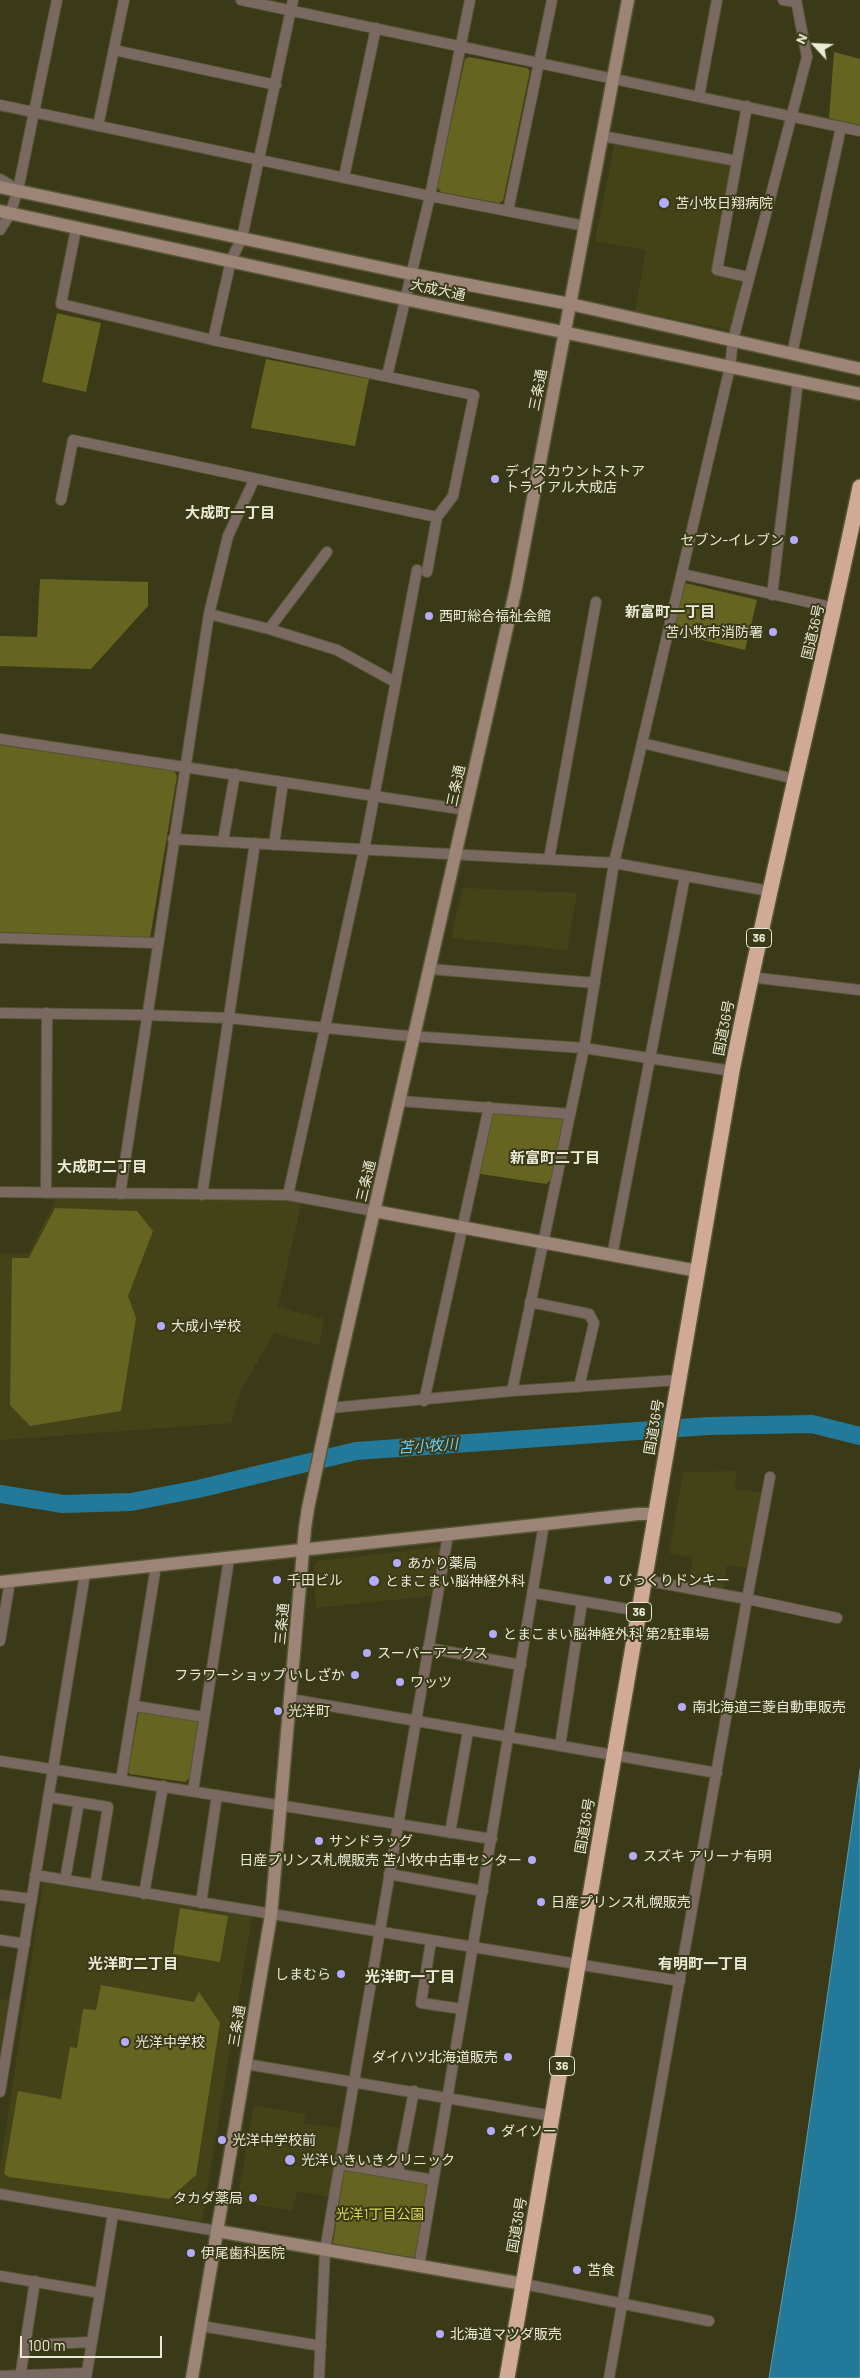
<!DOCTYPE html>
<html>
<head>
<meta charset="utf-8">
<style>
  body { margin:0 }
  #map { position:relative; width:860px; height:2378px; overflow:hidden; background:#3b3a18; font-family:Barlow,sans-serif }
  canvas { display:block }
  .north { position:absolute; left:790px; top:20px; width:50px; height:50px; -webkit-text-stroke:4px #3b3a18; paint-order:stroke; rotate:295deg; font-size:14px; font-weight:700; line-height:20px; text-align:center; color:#e9e9d6 }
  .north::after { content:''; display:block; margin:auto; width:18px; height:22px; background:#e9e9d6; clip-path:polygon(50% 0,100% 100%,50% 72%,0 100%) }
  .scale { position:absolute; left:20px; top:2336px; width:142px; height:22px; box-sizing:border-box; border:2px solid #e9e9d6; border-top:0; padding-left:6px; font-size:15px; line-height:18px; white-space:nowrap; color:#e9e9d6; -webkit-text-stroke:4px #3b3a18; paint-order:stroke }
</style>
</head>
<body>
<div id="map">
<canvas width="860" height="2378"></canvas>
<div class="north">N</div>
<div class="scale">100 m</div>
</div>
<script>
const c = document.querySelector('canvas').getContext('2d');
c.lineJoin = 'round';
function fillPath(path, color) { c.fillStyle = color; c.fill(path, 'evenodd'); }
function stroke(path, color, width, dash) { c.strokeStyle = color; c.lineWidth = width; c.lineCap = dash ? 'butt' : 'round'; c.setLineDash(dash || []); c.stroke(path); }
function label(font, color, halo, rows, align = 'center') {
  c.font = font + ' Barlow,"Noto Sans JP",sans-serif'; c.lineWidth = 4; c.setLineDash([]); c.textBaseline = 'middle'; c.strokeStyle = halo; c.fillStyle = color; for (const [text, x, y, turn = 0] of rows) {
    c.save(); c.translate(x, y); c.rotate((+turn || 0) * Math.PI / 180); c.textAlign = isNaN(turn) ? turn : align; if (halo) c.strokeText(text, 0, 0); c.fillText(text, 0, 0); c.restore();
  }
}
fillPath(new Path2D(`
  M615,143L733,165L713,272L742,278L731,330L635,311L646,250L595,241Z
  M463,888L577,893L567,950L451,938Z
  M56,1198L287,1201L301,1204L278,1307L324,1319L319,1345L274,1333L240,1392L231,1423L0,1440V1254L29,1253Z
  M737,1471L735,1489L761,1493L748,1568L727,1565L724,1590L690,1583L693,1557L669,1553L683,1472Z
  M438,1547L440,1549L431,1596L316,1608L314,1566L319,1561Z
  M43,1883L252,1917L202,2221L0,2188V2168Z
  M0,1999L9,2000L0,2049Z
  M254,2105L306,2114L304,2123L341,2128L330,2197L297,2191L292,2211L237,2201Z`), '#444318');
fillPath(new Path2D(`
  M834,52L860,59V125L829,118Z
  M469,57L527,68L530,71L503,201L499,203L441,192L437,187L465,59Z
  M57,313L101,323L86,392L42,382Z
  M266,359L369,379L355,446L251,428Z
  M40,579L148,582V606L91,669L0,666V636L37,637Z
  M685,583L757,600L745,650L673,633Z
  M0,745L174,771L177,776L150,938L0,932Z
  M494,1113L561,1117L564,1121L552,1179L546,1184L481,1174L478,1171L491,1116Z
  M55,1208L137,1211L153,1231L128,1296L136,1318L121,1411L30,1426L10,1405L12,1258H29Z
  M139,1711L199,1721L190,1778L185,1782L130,1774L128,1772Z
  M180,1908L228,1916L220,1962L173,1954Z
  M101,1985L194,2002L199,1992L220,2023L196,2175L169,2199L9,2177L4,2174L18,2091L61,2099L70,2047L77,2048L83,2009L96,2010Z
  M347,2169L424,2181L427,2186L415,2256L411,2259L336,2246L333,2243L344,2172Z`), '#656421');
const water = new Path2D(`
  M860,1770V2378H769L795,2220Z`);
fillPath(water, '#23799a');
stroke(water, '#5e9bac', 1);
stroke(new Path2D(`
  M0,1494L63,1504L131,1502L198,1489L356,1451L708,1426L812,1424L860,1436`), '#23799a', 18);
const street = new Path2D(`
  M241,0L860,131
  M783,0L796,2
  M114,50L276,85
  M699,96L717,0
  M0,105L430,196L585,226
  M747,106L717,270L748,277
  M98,126L124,0
  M602,136L737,161
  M344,177L376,28
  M0,179L15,188
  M508,211L552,0
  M76,229L61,304L213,340L474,395L453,496L437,517
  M0,230L10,214L18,190L57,0
  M213,340L231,260L242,238L293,0
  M792,354L841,127
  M387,376L430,196L470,0
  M61,500L73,440L437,517L427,572
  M682,574L835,608
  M772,595L798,381
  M209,614L269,629L337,650L395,682
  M269,629L327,552
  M0,739L466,810
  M642,743L795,779
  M173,839L614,863L769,891
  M223,841L235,774
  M274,845L283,782
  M549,859L596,602
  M0,938L156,943
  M430,969L595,983
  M750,977L860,990
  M0,1013L146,1015L228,1018L396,1035L584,1048L732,1071
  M400,1101L570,1114
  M0,1192L288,1195L374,1211
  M46,1193L47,1013
  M120,1194L209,614L228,536L254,480
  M202,1195L255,843
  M288,1195L364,850L417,570
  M612,1256L685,876
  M530,1302L589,1314L594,1323L579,1387
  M512,1391L584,1048L614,863L730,367L733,340L807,57L796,0
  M424,1401L489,1107
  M330,1408L512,1391L678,1380
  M770,1477L747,1599L837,1618
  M534,1593L639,1611
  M0,1641L10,1581
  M428,1648L521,1665
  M290,1699L717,1773
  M135,1706L204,1717
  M560,1746L582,1602
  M0,1761L492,1839
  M121,1780L156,1566
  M193,1791L229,1559
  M48,1797L108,1807L95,1885
  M450,1833L468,1731
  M389,1874L483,1891
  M35,1875L680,1981
  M65,1880L79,1802
  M144,1894L163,1786
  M0,1895L32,1899
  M201,1903L217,1795
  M0,1940L25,1944
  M431,1941L421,2003L462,2009
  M246,2064L553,2116
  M0,2092L85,1574
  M340,2164L433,2180
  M398,2173L414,2091
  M0,2194L217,2231
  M419,2266L544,1524
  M0,2276L100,2293
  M524,2284L709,2321
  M201,2326L321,2346
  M25,2345L92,2342
  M0,2376L87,2373
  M20,2378L35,2281
  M86,2378L113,2214
  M319,2378L325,2250L448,1535
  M609,2378L747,1599L644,1580`);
const secondary = new Path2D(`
  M0,187L411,274L570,304L860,369
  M0,211L404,299L860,394
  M374,1211L698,1271
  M0,1582L638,1514H655
  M217,2231L524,2284
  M192,2378L271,1915L305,1528L308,1508L336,1378L516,588L628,0`);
const highway = new Path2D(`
  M507,2378L732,1071C770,876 820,682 860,487`);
stroke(street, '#575636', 12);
stroke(secondary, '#575636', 15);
stroke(highway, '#575636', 18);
stroke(street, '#796961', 10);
stroke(secondary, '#9c8477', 12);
stroke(highway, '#d0aa97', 15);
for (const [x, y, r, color] of [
  [664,203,6,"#b4acf9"],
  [495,479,5,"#b4acf9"],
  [794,540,5,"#b4acf9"],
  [429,616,5,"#b4acf9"],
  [773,632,5,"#b4acf9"],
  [161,1326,5,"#b4acf9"],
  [397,1563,5,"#b4acf9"],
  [277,1580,5,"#b4acf9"],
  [608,1580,5,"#b4acf9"],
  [374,1581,6,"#b4acf9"],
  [493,1634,5,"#b4acf9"],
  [367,1653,5,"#b4acf9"],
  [355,1675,5,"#b4acf9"],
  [400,1682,5,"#b4acf9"],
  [682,1707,5,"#b4acf9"],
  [278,1711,5,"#b4acf9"],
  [319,1841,5,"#b4acf9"],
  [633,1856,5,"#b4acf9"],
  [532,1860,5,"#b4acf9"],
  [541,1902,5,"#b4acf9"],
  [341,1974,5,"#b4acf9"],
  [125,2042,5,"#b4acf9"],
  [508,2057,5,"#b4acf9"],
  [491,2131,5,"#b4acf9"],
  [222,2140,5,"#b4acf9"],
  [290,2160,6,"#b4acf9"],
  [253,2198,5,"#b4acf9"],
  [191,2253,5,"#b4acf9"],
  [577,2270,5,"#b4acf9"],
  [440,2334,5,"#b4acf9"]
]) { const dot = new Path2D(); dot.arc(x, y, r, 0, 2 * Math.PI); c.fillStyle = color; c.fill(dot); stroke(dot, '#3b3a18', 2); }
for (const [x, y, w] of [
  [759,938,25],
  [639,1612,25],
  [562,2066,25]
]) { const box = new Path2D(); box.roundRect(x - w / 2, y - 9.5, w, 19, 4); c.fillStyle = '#3b3a18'; c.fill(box); stroke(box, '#e9e9d6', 1); }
label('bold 12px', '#e9e9d6', null, [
  ["36",759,938],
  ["36",639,1612],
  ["36",562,2066]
]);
label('14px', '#e9e9d6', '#3b3a18', [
  ["苫小牧日翔病院",675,203],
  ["ディスカウントストア",505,471],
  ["トライアル大成店",505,487],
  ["セブン-イレブン",784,540,"right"],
  ["西町総合福祉会館",439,616],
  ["苫小牧市消防署",763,632,"right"],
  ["大成小学校",171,1326],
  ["あかり薬局",407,1563],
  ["千田ビル",287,1580],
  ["びっくりドンキー",618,1580],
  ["とまこまい脳神経外科",385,1581],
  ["とまこまい脳神経外科 第2駐車場",503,1634],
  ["スーパーアークス",377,1653],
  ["フラワーショップ いしざか",345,1675,"right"],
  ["ワッツ",410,1682],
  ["南北海道三菱自動車販売",692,1707],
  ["光洋町",288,1711],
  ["サンドラッグ",329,1841],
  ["スズキ アリーナ有明",643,1856],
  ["日産プリンス札幌販売 苫小牧中古車センター",522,1860,"right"],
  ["日産プリンス札幌販売",551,1902],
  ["しまむら",331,1974,"right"],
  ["光洋中学校",135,2042],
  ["ダイハツ北海道販売",498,2057,"right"],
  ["ダイソー",501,2131],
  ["光洋中学校前",232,2140],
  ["光洋いきいきクリニック",301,2160],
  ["タカダ薬局",243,2198,"right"],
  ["伊尾歯科医院",201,2253],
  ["苫食",587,2270],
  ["北海道マツダ販売",450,2334]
], 'left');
label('14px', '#e9e9d6', '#3b3a18', [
  ["大成大通",438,290,12],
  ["三条通",538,390,-79],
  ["国道36号",813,632,-77],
  ["三条通",456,786,-78],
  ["国道36号",724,1028,-79],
  ["三条通",366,1181,-77],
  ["国道36号",654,1427,-80],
  ["三条通",282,1624,-85],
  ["国道36号",585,1826,-80],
  ["三条通",237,2026,-81],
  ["国道36号",517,2225,-80]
]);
label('14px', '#dad757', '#3b3a18', [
  ["光洋1丁目公園",380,2214]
]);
label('bold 15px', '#e9e9d6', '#3b3a18', [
  ["大成町一丁目",230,513],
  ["新富町一丁目",670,612],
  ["新富町二丁目",555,1158],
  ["大成町二丁目",102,1167],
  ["光洋町二丁目",133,1964],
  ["有明町一丁目",703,1964],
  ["光洋町一丁目",410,1977]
]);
label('italic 15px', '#6cd1fc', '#3b3a18', [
  ["苫小牧川",428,1446,-4]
]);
</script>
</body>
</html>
